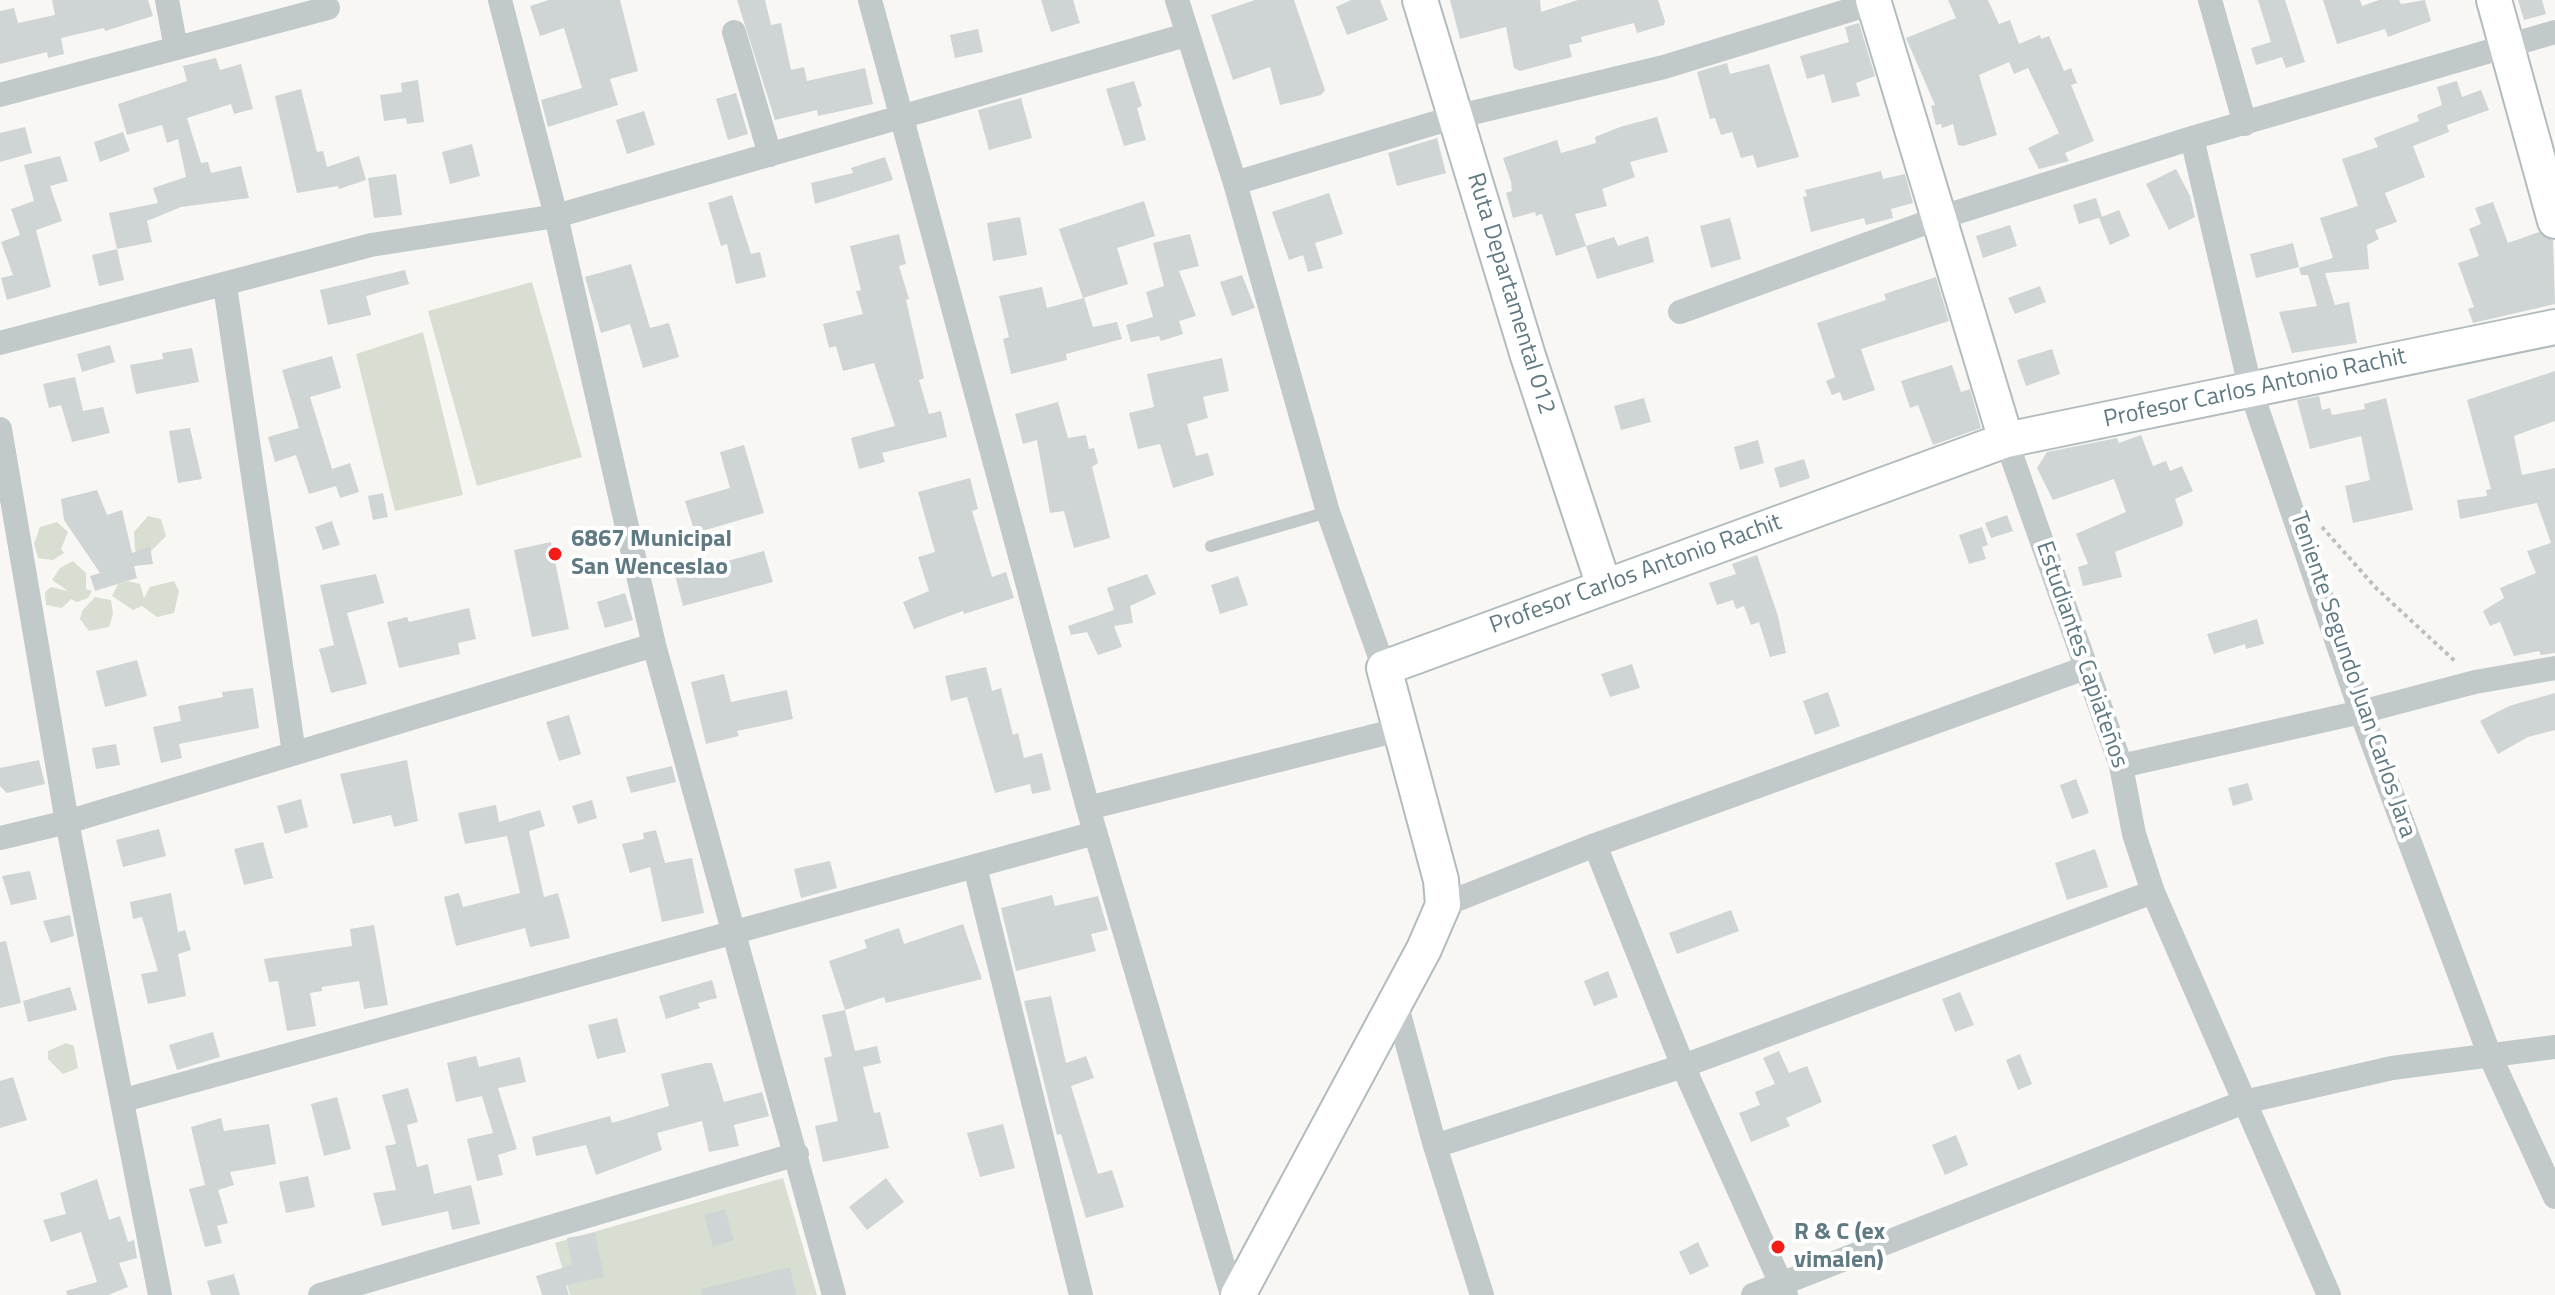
<!DOCTYPE html>
<html>
<head>
<meta charset="utf-8">
<style>
  body { margin:0 }
  canvas { display:block; background:#f8f7f4 }
</style>
</head>
<body>
<canvas width="2555" height="1295"></canvas>
<script>
const c = document.querySelector('canvas').getContext('2d');
c.lineJoin = 'round';
function fillPath(path, color) { c.fillStyle = color; c.fill(path, 'evenodd'); }
function stroke(path, color, width, dash) { c.strokeStyle = color; c.lineWidth = width; c.lineCap = dash ? 'butt' : 'round'; c.setLineDash(dash || []); c.stroke(path); }
function label(font, color, halo, rows, align = 'center') {
  c.font = font + ' "Titillium Web",sans-serif'; c.lineWidth = 8; c.setLineDash([]); c.textBaseline = 'middle'; c.strokeStyle = halo; c.fillStyle = color; for (const [text, x, y, turn = 0] of rows) {
    c.save(); c.translate(x, y); c.rotate((+turn || 0) * Math.PI / 180); c.textAlign = isNaN(turn) ? turn : align; if (halo) c.strokeText(text, 0, 0); c.fillText(text, 0, 0); c.restore();
  }
}
fillPath(new Path2D(`
  M532,282L582,457L477,486L428,311Z
  M423,332L463,495L395,511L356,354Z
  M148,516L161,519L166,536L151,551L140,553L135,550L134,532Z
  M57,522L68,532L61,549L64,553L53,560L38,558L34,544L40,527Z
  M73,561L86,573V589L92,591L88,598L77,602L71,599L62,608L46,605L45,592L51,587L68,591L52,580L60,568Z
  M128,581L140,584L144,598L150,587L174,581L179,591L174,613L157,617L142,606L133,610L112,596L118,584Z
  M95,597L111,600L113,614L109,627L89,631L80,619L82,611Z
  M66,1043L74,1046L78,1068L63,1074L48,1059V1051Z
  M783,1178L817,1295H570L555,1243Z`), '#d9ded3');
fillPath(new Path2D(`
  M52,0H148L153,16L105,31L104,28L61,38L64,54L48,58L47,52L0,64V11L14,8L18,23L55,15Z
  M549,0H620L638,71L610,79L618,105L548,127L541,100L582,88L564,28L540,36L530,6Z
  M737,0H765L771,25L781,23L791,70L804,67L807,81L865,68L873,104L818,116L817,110L775,120Z
  M1041,0H1073L1080,23L1051,32Z
  M1255,0H1294L1325,90L1321,95L1280,105L1270,67L1233,80L1211,15Z
  M1351,0H1380L1388,20L1347,35L1336,7Z
  M1450,0H1540L1541,12L1578,0H1658L1665,21L1664,25L1637,33L1634,23L1581,37L1582,42L1569,45L1572,57L1520,71L1514,68L1506,27L1460,39Z
  M1948,0H1988L1999,24L2010,20L2019,44L2040,35L2041,39L2049,36L2064,71L2071,68L2077,83L2071,85L2094,141L2065,153L2069,161L2039,169L2028,148L2059,133L2028,68L2014,74L2009,62L1979,75L1997,135L1963,146L1958,145L1953,124L1942,128L1941,124L1936,125L1931,106L1935,105L1906,38L1956,18Z
  M2258,0H2285L2305,62L2286,68L2282,57L2256,65L2251,48L2271,42Z
  M2323,0H2360L2362,6L2379,0H2399L2401,4L2425,0L2431,21L2388,37L2385,29L2337,44Z
  M2518,0H2542L2546,14L2524,20Z
  M1859,23L1875,76L1856,83L1860,96L1832,103L1824,74L1807,79L1800,56L1849,42L1845,27Z
  M978,29L983,52L955,58L950,35Z
  M216,58L220,70L241,64L253,109L234,114L231,104L187,118L201,163L208,162L211,173L241,166L249,198L181,207L147,221L152,242L117,249L109,213L158,203L153,188L186,177L178,139L167,143L162,125L127,135L118,104L187,81L183,66Z
  M1727,63L1730,74L1769,64L1799,157L1757,168L1753,155L1741,158L1732,132L1721,135L1715,118L1710,119L1697,72Z
  M418,80L424,122L407,124L406,118L384,121L380,95L402,92L401,83Z
  M1134,81L1142,106L1137,108L1146,140L1124,146L1106,89Z
  M2457,81L2462,97L2481,90L2489,110L2447,125L2449,132L2413,146L2425,177L2385,193L2397,222L2375,230L2379,239L2367,245L2369,269L2325,273L2335,305L2349,302L2357,343L2292,353L2279,312L2317,306L2308,275H2301L2299,268L2333,258L2320,218L2358,206L2342,159L2378,147L2374,138L2419,121L2417,115L2442,105L2437,87Z
  M301,89L317,152L323,151L327,167L359,156L366,180L339,189L338,186L297,193L275,96Z
  M736,93L748,134L728,140L716,99Z
  M1021,98L1032,138L989,150L978,110Z
  M644,111L655,145L627,154L616,120Z
  M1657,117L1668,152L1630,162L1635,177L1602,189L1607,206L1575,214L1586,246L1556,256L1542,214L1536,216L1535,212L1513,218L1506,193L1512,191L1511,182L1503,158L1557,140L1561,153L1596,143L1595,137L1620,127Z
  M25,127L32,153L0,162V133Z
  M123,132L130,151L100,162L94,142Z
  M1437,138L1446,173L1397,186L1388,153Z
  M472,144L480,176L450,184L442,152Z
  M60,156L68,181L50,186L62,221L36,230L51,287L7,300L1,278L13,275L1,242L20,235L11,209L34,201L24,165Z
  M885,157L893,180L815,204L811,183L853,173L851,168Z
  M2176,169L2190,196L2195,217L2169,230L2146,184Z
  M1881,171L1883,179L1905,174L1913,203L1891,209L1893,218L1866,225L1864,218L1811,232L1803,197L1807,196L1805,190Z
  M396,174L402,215L374,218L368,178Z
  M1329,193L1343,234L1315,243L1323,268L1308,272L1303,255L1289,260L1272,212Z
  M732,195L751,254L760,252L766,277L736,284L727,244L721,246L708,203Z
  M2096,198L2102,217L2079,224L2073,205Z
  M1144,201L1155,236L1117,248L1128,284L1083,298L1059,229Z
  M2493,202L2508,243L2539,232L2553,240L2555,304L2473,323L2468,309L2474,307L2458,263L2479,256L2469,229L2481,224L2475,208Z
  M2119,210L2130,236L2110,245L2099,218Z
  M1020,217L1027,255L993,261L987,223Z
  M1730,218L1741,259L1711,268L1700,226Z
  M2010,225L2017,246L1983,258L1976,236Z
  M899,234L906,264L899,266L909,299L906,300L924,378L919,380L929,414L941,411L947,437L882,453L885,462L859,469L851,438L895,426L874,363L843,371L836,346L829,348L823,324L863,314L856,291L861,290L850,246Z
  M1190,234L1199,266L1179,271L1196,316L1179,321L1183,334L1161,341L1159,336L1131,342L1126,325L1153,317L1146,292L1164,286L1153,243Z
  M1648,236L1654,262L1597,279L1586,246L1614,237L1618,246Z
  M2293,243L2299,267L2256,278L2250,254Z
  M117,249L124,280L99,286L92,255Z
  M631,264L650,328L669,323L679,357L643,368L630,324L601,333L585,277Z
  M405,270L409,284L366,296L371,315L328,325L320,290Z
  M1242,275L1255,308L1232,316L1220,282Z
  M1936,277L1949,321L1861,349L1875,390L1843,401L1840,392L1832,395L1826,381L1835,377L1817,323L1886,300L1884,294Z
  M2040,286L2046,302L2015,314L2008,298Z
  M1042,287L1047,308L1084,298L1093,327L1117,322L1122,339L1066,354L1067,360L1011,374L1003,339L1009,337L999,296Z
  M110,345L115,362L82,372L77,354Z
  M192,348L199,382L136,394L130,365L163,359L162,353Z
  M2052,349L2060,374L2026,386L2017,360Z
  M332,356L341,388L310,397L332,469L350,463L359,492L340,498L336,486L309,494L296,455L275,462L268,437L299,428L282,370Z
  M1222,358L1229,391L1203,397L1208,418L1187,424L1196,456L1208,453L1214,475L1173,488L1160,444L1138,449L1129,413L1154,407L1147,374Z
  M1952,365L1961,392L1970,389L1981,428L1933,445L1918,405L1910,408L1901,381Z
  M2555,371V421L2514,436L2522,475L2555,468V653L2541,655L2539,651L2514,656L2500,622L2490,626L2483,611L2504,598L2500,588L2536,573L2527,551L2551,543L2537,503L2460,519L2457,500L2487,496L2486,490L2491,489L2467,400Z
  M75,377L83,411L103,407L110,433L72,442L61,405L49,408L43,384Z
  M2319,396L2322,410L2330,408L2332,415L2365,409L2364,404L2386,398L2413,510L2353,523L2345,486L2370,480L2361,436L2310,449L2297,400Z
  M1644,398L1651,422L1621,430L1614,406Z
  M1058,402L1068,438L1086,435L1089,449L1094,448L1098,463L1092,467L1110,538L1074,548L1064,511L1050,513L1037,440L1023,444L1015,414Z
  M190,428L202,479L178,483L169,431Z
  M2141,435L2153,466L2166,461L2170,471L2182,466L2193,491L2175,499L2183,522L2182,526L2115,552L2122,577L2083,586L2078,567L2088,564L2076,534L2126,512L2114,479L2053,500L2037,468L2047,452L2117,438L2119,443Z
  M1758,440L1764,463L1740,470L1734,447Z
  M744,445L764,513L695,533L685,501L730,488L720,452Z
  M1804,459L1810,478L1780,488L1774,468Z
  M970,478L978,509L972,511L992,577L1006,572L1014,598L964,614L963,611L914,629L903,602L929,591L918,557L935,552L918,492Z
  M97,490L107,515L122,510L132,553L150,546L153,564L134,566L137,578L95,591L90,576L100,573L64,520L61,499Z
  M383,493L388,517L373,520L368,496Z
  M2007,515L2013,531L1991,538L1985,523Z
  M332,521L340,545L323,550L315,527Z
  M1982,527L1988,545L1982,547L1986,559L1969,564L1959,535Z
  M551,542L569,629L532,637L514,550Z
  M764,551L773,582L683,606L675,575Z
  M1757,555L1778,616L1786,653L1770,657L1759,622L1751,625L1744,606L1736,609L1733,600L1717,605L1709,583L1736,574L1732,564Z
  M376,574L384,603L347,613L367,684L331,693L319,649L334,645L320,585Z
  M1147,574L1156,594L1130,606L1133,623L1114,626L1122,647L1098,655L1087,632L1071,635L1068,626L1114,610L1107,588Z
  M1238,576L1248,605L1220,614L1211,585Z
  M625,593L633,620L605,628L597,602Z
  M469,608L476,639L458,643L460,654L399,668L387,622L407,617L409,622Z
  M2257,619L2264,644L2246,649L2245,644L2214,654L2207,634Z
  M137,660L147,696L105,707L96,671Z
  M1632,664L1640,688L1610,697L1601,674Z
  M986,667L992,691L1001,688L1013,735L1018,733L1024,758L1042,753L1051,790L1032,794L1030,784L995,793L967,697L951,701L945,676Z
  M724,674L731,702L787,690L793,719L737,731L739,736L706,744L691,682Z
  M253,688L259,728L179,744L182,758L161,763L153,727L181,721L178,706L223,697L222,692Z
  M1828,692L1840,726L1815,735L1803,701Z
  M2555,693V730L2528,737L2498,754L2480,721L2509,706Z
  M569,715L581,754L559,761L546,722Z
  M116,744L120,765L96,769L92,748Z
  M39,760L45,784L7,793L0,786V768Z
  M407,760L418,821L394,827L391,815L353,824L340,774Z
  M672,766L676,782L631,793L626,777Z
  M2076,779L2089,813L2072,819L2060,785Z
  M2248,783L2253,800L2233,806L2228,788Z
  M301,799L308,827L285,834L277,806Z
  M592,800L597,818L578,824L572,806Z
  M496,805L499,822L540,810L545,826L529,831L544,897L558,893L570,938L530,947L525,928L456,946L444,897L459,893L463,907L520,893L507,836L465,844L458,813Z
  M159,829L166,856L123,867L116,840Z
  M656,830L665,863L692,858L704,913L662,922L650,867L630,873L622,844L644,839L643,833Z
  M263,842L273,878L244,885L234,849Z
  M2095,849L2108,887L2067,900L2055,863Z
  M830,861L837,888L801,898L794,869Z
  M30,871L37,899L11,905L2,876Z
  M171,893L178,932L185,930L191,950L178,954L186,996L148,1004L141,974L158,971L142,917L133,919L130,902Z
  M1052,895L1055,906L1098,896L1108,930L1091,934L1096,951L1016,971L1001,908Z
  M1731,910L1739,931L1677,954L1669,933Z
  M70,915L74,936L51,943L43,921Z
  M963,924L982,979L886,1003L884,997L845,1010L829,961L867,948L864,940L899,928L904,944Z
  M374,925L388,1005L364,1009L359,981L322,987V991L310,993L316,1026L287,1031L278,981L269,982L264,959L352,946L350,929Z
  M6,941L21,1003L0,1008V942Z
  M1608,971L1618,997L1594,1006L1584,981Z
  M712,980L717,998L698,1003L700,1008L666,1019L659,996Z
  M70,987L77,1010L28,1022L23,1001Z
  M1960,992L1974,1025L1955,1032L1942,999Z
  M1051,996L1066,1063L1086,1056L1094,1078L1071,1086L1098,1174L1112,1170L1124,1207L1086,1218L1061,1134L1057,1135L1024,1001Z
  M845,1010L855,1051L877,1046L881,1063L863,1067L874,1113L880,1112L889,1148L823,1162L815,1126L838,1121L824,1058L832,1056L822,1015Z
  M617,1018L626,1052L597,1059L588,1025Z
  M213,1032L220,1057L177,1070L169,1045Z
  M1779,1051L1789,1073L1807,1066L1822,1102L1786,1118L1790,1126L1751,1142L1739,1113L1760,1105L1755,1092L1775,1084L1763,1058Z
  M2020,1054L2032,1084L2018,1090L2006,1060Z
  M476,1056L479,1067L520,1057L526,1082L498,1088L517,1149L498,1155L503,1175L477,1181L467,1139L493,1133L482,1096L456,1102L447,1063Z
  M706,1063H712L724,1102L762,1092L769,1116L734,1125L739,1146L709,1152L702,1121L657,1133L662,1150L596,1175L586,1145L536,1156L532,1137L610,1116L612,1123L669,1106L661,1074Z
  M13,1077L27,1120L0,1128V1081Z
  M408,1088L418,1122L407,1125L417,1167L428,1164L434,1194L471,1185L480,1224L452,1230L448,1211L382,1226L373,1193L396,1190L385,1146L396,1144L382,1095Z
  M337,1097L351,1149L324,1156L311,1104Z
  M221,1118L224,1131L269,1124L276,1164L230,1172L234,1185L218,1190L228,1223L217,1226L222,1243L205,1247L189,1189L205,1185L191,1127Z
  M1003,1124L1015,1168L980,1177L967,1133Z
  M1956,1135L1968,1165L1945,1175L1932,1145Z
  M308,1176L315,1207L286,1213L279,1182Z
  M886,1178L904,1202L867,1230L849,1207Z
  M97,1179L109,1220L120,1216L128,1242L134,1240L137,1258L119,1263L128,1287L108,1295H67L66,1291L97,1282L81,1232L51,1242L43,1220L66,1214L60,1193Z
  M725,1209L734,1240L713,1247L704,1215Z
  M595,1233L604,1277L566,1285L569,1295H542L536,1276L572,1265L567,1238Z
  M1698,1242L1709,1266L1690,1275L1679,1252Z
  M790,1267L796,1295H702L701,1289Z
  M234,1274L240,1295H211L207,1281Z`), '#cfd4d5');
const secondary = new Path2D(`
  M1420,0L1528,356L1604,586
  M1873,0L2006,440
  M2494,0L2555,221
  M1238,1295L1424,949L1443,905L1441,880L1384,668L2006,440L2555,327`);
stroke(secondary, '#b2bbbe', 38);
stroke(new Path2D(`
  M2322,527L2376,588L2457,663`), '#babfc1', 4, [4, 4]);
stroke(new Path2D(`
  M1211,546L1328,512`), '#c2c9cb', 12);
stroke(new Path2D(`
  M167,0L176,48
  M500,0L556,216L654,645L834,1295
  M870,0L1088,808L1232,1295
  M1177,0L1235,183L1328,512L1384,668
  M2210,0L2245,124
  M734,32L770,155
  M0,95L328,8
  M2192,138L2251,391L2361,712L2490,1056L2555,1197
  M1235,183L1455,117L1664,67L1873,3
  M225,286L294,753
  M1680,312L1939,218L2192,138L2555,32
  M0,343L371,245L556,216L1186,35
  M0,429L67,822L160,1295
  M2006,440L2121,766L2134,834L2153,892L2329,1295
  M2121,766L2361,712L2475,682L2555,668
  M1088,808L1402,729
  M0,838L67,822L654,645
  M1595,845L1683,1066L1786,1295
  M975,867L1081,1295
  M1443,905L1595,845L2088,667
  M1396,1003L1435,1146L1482,1295
  M124,1100L1095,833
  M1435,1146L1683,1066L2153,892
  M320,1295L797,1154
  M1753,1295L2244,1102L2392,1068L2555,1047`), '#c2c9cb', 24);
stroke(secondary, '#fff', 34);
for (const [x, y, r, color] of [
  [555,554,8,"#f51c17"],
  [1778,1247,8,"#f51c17"]
]) { const dot = new Path2D(); dot.arc(x, y, r, 0, 2 * Math.PI); c.fillStyle = color; c.fill(dot); stroke(dot, '#fff', 3); }
label('24px', '#607a83', '#fff', [
  ["Ruta Departamental 012",1510,294,73],
  ["Profesor Carlos Antonio Rachit",2255,389,-12],
  ["Profesor Carlos Antonio Rachit",1636,575,-20],
  ["Estudiantes Capiateños",2081,655,71],
  ["Teniente Segundo Juan Carlos Jara",2352,675,71]
]);
label('bold 24px', '#607a83', '#fff', [
  ["6867 Municipal",571,540],
  ["San Wenceslao",571,568],
  ["R & C (ex",1794,1233],
  ["vimalen)",1794,1261]
], 'left');
</script>
</body>
</html>
